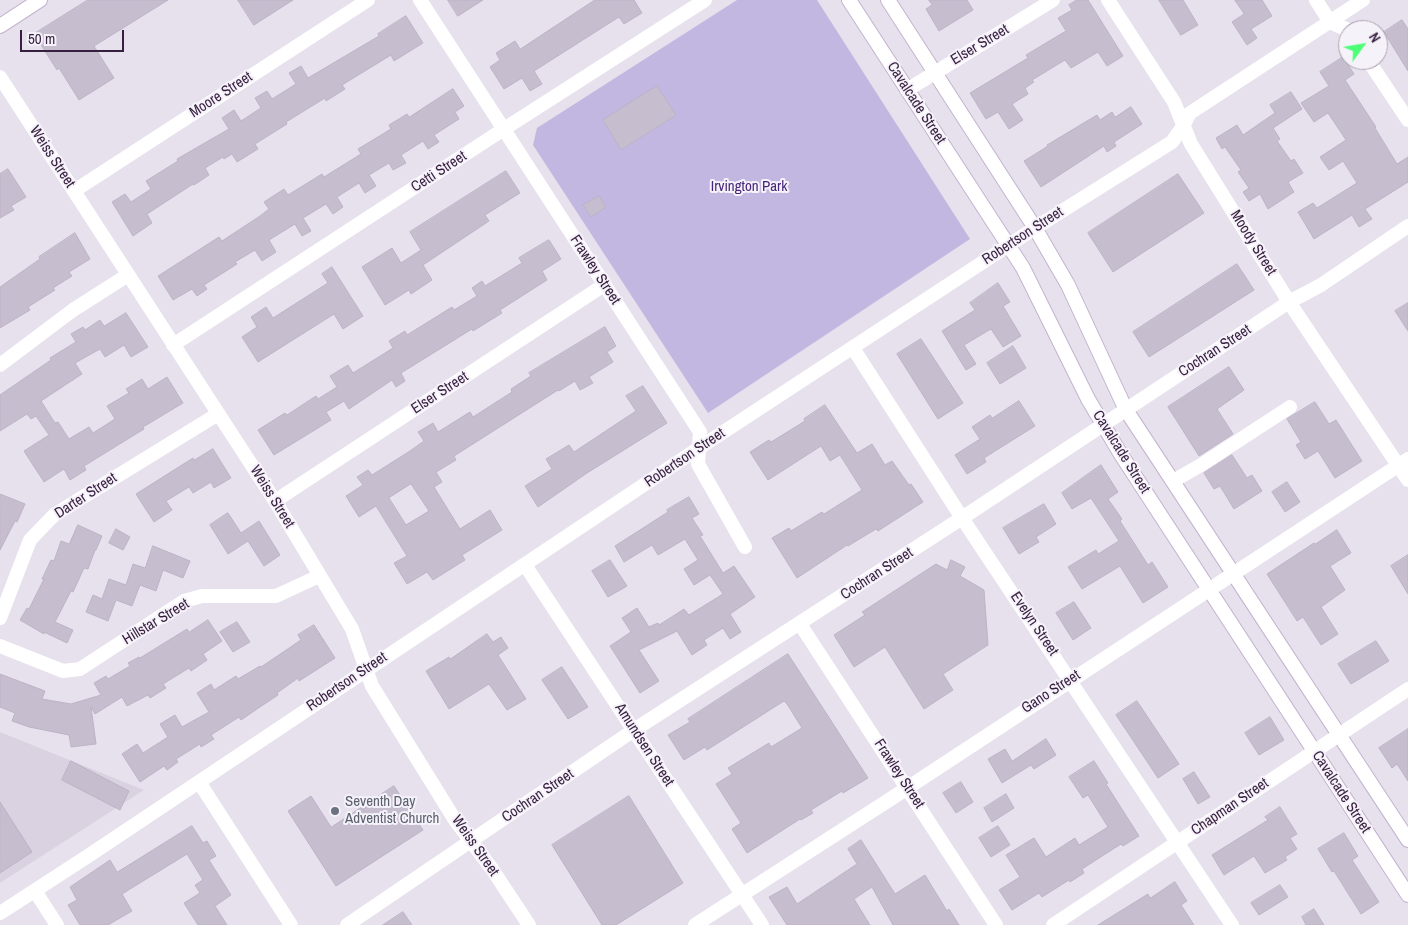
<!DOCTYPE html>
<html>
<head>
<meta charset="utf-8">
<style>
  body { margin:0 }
  #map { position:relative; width:1408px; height:925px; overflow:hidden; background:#e7e1ed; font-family:"Archivo Narrow",sans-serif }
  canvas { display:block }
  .north { position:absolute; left:1338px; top:20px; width:50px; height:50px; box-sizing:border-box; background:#f5f2f9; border:1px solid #a99eaf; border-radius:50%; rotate:58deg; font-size:14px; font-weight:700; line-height:20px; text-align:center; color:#371f3f }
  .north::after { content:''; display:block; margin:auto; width:18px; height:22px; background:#4dff77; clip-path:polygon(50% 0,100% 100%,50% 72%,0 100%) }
  .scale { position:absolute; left:20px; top:30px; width:104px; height:22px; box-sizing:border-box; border:2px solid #371f3f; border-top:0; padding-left:6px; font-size:15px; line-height:18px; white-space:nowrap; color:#371f3f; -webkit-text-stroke:4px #f5f2f9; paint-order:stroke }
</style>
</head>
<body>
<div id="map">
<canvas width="1408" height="925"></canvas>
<div class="north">N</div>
<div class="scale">50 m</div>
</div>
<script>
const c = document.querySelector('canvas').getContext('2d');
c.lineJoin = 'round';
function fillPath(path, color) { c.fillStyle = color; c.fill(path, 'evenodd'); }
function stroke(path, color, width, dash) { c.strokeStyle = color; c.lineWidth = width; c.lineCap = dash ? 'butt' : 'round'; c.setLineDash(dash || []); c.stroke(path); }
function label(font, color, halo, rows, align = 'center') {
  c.font = font + ' "Archivo Narrow",sans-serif'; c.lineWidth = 4; c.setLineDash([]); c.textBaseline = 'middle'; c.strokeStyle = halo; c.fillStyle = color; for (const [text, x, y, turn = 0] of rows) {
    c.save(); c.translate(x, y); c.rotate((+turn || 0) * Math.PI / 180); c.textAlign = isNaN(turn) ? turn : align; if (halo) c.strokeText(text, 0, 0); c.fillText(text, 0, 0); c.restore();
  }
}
fillPath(new Path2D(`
  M0,732L144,790L0,883Z`), '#dad2e1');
fillPath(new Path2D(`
  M737,0H817L970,239L708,413L533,145L537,128Z`), '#c2b7e0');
const building = new Path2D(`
  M88,0H168L94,46L114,78L79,100L59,68L57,70L34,34Z
  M238,0H293L254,25Z
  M448,0H483L458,16Z
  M595,0H634L642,13L624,24L619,17L534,71L542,84L530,91L522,78L504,89L490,67L500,60L496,53L515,41L520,49Z
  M929,0H967L973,10L939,31L926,9L932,5Z
  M1077,0H1088L1123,56L1107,66L1098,52L1071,68L1065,60L1032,80L1034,82L1025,88L1028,94L1012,104L1023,120L1009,129L998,112L986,119L970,93L1028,58L1026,55L1066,31L1058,18L1072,10L1069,5Z
  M1159,0H1183L1198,25L1181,35Z
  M1235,0H1262L1272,16L1251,29L1257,38L1247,45L1232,22L1244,14Z
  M406,16L423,43L394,61L391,55L342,85L345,89L326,101L325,98L286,122L287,124L255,144L258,149L237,162L232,154L224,159L223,157L205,168L209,175L194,185L193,184L147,214L152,223L133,236L112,202L125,194L131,202L151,189L146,181L178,161L177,159L229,129L222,118L234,110L241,121L261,108L255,98L267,91L272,99L296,84L289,73L301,66L308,78L379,36L378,34Z
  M1402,20L1408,29V71L1384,32Z
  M1343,57L1354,74L1345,80L1376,127L1375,128L1397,164L1408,157V182L1365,209L1372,219L1359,227L1352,215L1314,239L1298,212L1313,203L1317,208L1357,183L1343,161L1329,170L1320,157L1346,140L1328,113L1314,122L1301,103L1329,86L1320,72Z
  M657,86L676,115L621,150L603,120Z
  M453,89L464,106L455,112L459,119L434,135L439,142L428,149L423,141L401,155L406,163L393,170L389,163L369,175L376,186L365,193L359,183L337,197L343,207L333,214L326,204L303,218L311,231L302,236L295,224L269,240L276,252L262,261L255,250L235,262L237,264L204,285L207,289L197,296L192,289L173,300L158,276L219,237L222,241L260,216L269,209L264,202L284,189L288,195L322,174L324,177L361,154L358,149L391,129L389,125L407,114L409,117Z
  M1291,92L1302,109L1273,128L1280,139L1277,141L1291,161L1294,159L1303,173L1288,182L1294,192L1268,209L1260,194L1249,201L1243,192L1249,188L1238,172L1241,170L1225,147L1222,149L1216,138L1237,125L1243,135L1275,113L1270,105Z
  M1131,107L1142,124L1114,142L1116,146L1107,152L1104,146L1041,187L1024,161L1048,146L1047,145L1097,115L1100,120L1112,112L1115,117Z
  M8,169L26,197L11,206L14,210L0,218V174Z
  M506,171L520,193L485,215L489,221L423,265L432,280L411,294L409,290L385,305L362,267L392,248L401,263L421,250L410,232Z
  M1178,174L1204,213L1113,272L1088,233Z
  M599,196L606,207L591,217L583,205Z
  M75,233L90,259L69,272L72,276L53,288L55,290L28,307L30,310L0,328V287L40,259L39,257Z
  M549,240L561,259L542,271L547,280L500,310L502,313L473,331L472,329L401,373L405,381L396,387L392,380L349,409L344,401L326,412L331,420L274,455L258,430L285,413L287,415L316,396L318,399L337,387L330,376L348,365L353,373L393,348L389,341L405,331L407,335L452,307L454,310L477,296L472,288L482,281L485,286L522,263L519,258Z
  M1237,264L1254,290L1149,357L1133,332Z
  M332,267L363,316L343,329L334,314L258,362L242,337L257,327L251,317L266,307L273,318L328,283L322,274Z
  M998,283L1010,302L1003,306L1021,336L1003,347L991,329L964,345L976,364L966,370L942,331L975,310L970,303Z
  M1408,303V331L1395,311Z
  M126,313L148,347L131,357L124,345L105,357L100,349L75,363L82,374L41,401L55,423L58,422L69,439L89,427L93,433L115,419L107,406L129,393L126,389L142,379L148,389L167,377L183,403L143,427L144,429L84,466L86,470L70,480L64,469L44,482L24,451L49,435L36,416L31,419L27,414L0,431V395L51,360L50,358L76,342L71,334L83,327L85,330L100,320L104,326Z
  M605,327L616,346L607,352L613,362L589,377L593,383L580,390L575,381L559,391L558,390L454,456L456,460L436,472L442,482L434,487L460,529L490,510L502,530L462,555L465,560L433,580L427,572L407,584L394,563L407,556L376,506L359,517L346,496L363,485L357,477L368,470L372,475L410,451L424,441L418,432L433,423L438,432L470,412L473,417L512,392L511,389L531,376L529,373ZM411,484L429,511L406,525L389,498Z
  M921,339L963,403L938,419L897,354Z
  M1013,346L1026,368L1000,384L987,363Z
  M1229,367L1244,390L1217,409L1233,434L1199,456L1168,407Z
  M643,386L667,423L587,473L538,507L525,486L552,469L546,459L569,445L574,452L636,411L626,396Z
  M1019,401L1035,426L984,458L986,462L967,474L955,455L980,439L972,427L990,415L992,418Z
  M1315,402L1329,424L1336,420L1362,461L1335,478L1318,451L1305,459L1296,445L1301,442L1287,419Z
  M825,405L857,453L872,444L885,465L892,461L909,485L911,484L923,502L878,531L876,529L848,546L847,545L797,578L772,538L789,528L791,531L822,512L824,514L862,490L840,455L830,461L821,446L768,480L750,452L769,440L771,442L805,421L804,419Z
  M213,449L231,478L214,488L211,482L193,493L189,487L166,501L172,510L154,522L136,494L193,458L194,460Z
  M1232,455L1247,478L1252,475L1262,491L1234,509L1220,486L1214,489L1204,473Z
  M1101,465L1118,492L1108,499L1122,519L1120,521L1148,565L1152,562L1168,587L1143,603L1120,566L1082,589L1068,567L1096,550L1098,554L1119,541L1091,498L1072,509L1062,493Z
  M1287,482L1300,502L1285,512L1272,492Z
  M0,494L25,504L17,522L15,521L0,550Z
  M689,497L699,514L692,518L703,535L700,536L723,573L734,566L755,597L730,614L741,632L730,639L723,628L704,640L707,645L692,655L677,631L639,650L659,681L640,693L610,646L631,632L622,618L637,608L649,627L658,623L659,625L684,609L689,615L723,594L710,575L694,585L684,569L698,560L685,539L658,555L652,545L624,562L615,546L668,512L667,510Z
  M1044,504L1056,524L1036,537L1039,542L1019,554L1003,528Z
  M228,513L241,533L259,521L280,555L264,566L248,541L228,554L210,525Z
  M78,525L102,536L96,550H95L88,569L84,568L73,592L71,591L55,622L73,630L67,643L44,632V634L20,620L27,608L29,609L44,579H42L51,560L54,561L61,541L69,544Z
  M116,529L130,537L123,550L109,543Z
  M1337,530L1351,553L1330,566L1345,590L1321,607L1338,634L1321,645L1303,617L1297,621L1267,574L1314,543L1315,544Z
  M153,546L190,561L183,578L163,570L156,591L140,585L132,606L116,600L108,621L86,612L93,595L102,599L109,579L126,585L133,564L145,568Z
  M1408,555V594L1391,566Z
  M610,560L627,586L608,597L592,571Z
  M951,560L965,567L960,576L984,590L988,645L943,674L953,690L924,709L885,647L854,667L834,635L865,615L862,612L936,564L947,570Z
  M1074,602L1091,628L1073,640L1056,613Z
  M208,620L222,641L203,654L207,660L191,671L189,668L163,684L166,688L150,698L148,695L127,706L122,697L95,714L91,707L96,744L71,747L69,735L29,727L12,721L15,713L0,707V674L45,691L42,699L71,704L101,695L94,683L106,676L108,679L130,666L128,663L139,657L140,658L187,629L189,632Z
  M237,622L250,642L233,652L220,632Z
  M314,625L335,658L299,681L298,678L277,693L278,695L257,709L241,720L239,717L211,735L214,739L201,747L200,744L176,759L178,762L167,770L164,766L140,782L122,754L137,744L143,753L168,737L160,724L175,715L182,727L209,712L197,693L211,684L214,690L236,676L238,679L260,666L261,667L301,640L298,635Z
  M487,634L493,642L501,637L508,648L498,655L526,699L507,710L489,684L449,709L426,671L449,657L450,659Z
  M1376,641L1389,661L1351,684L1338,664Z
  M788,654L868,778L843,793L842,791L811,810L813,813L801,820L800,819L747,853L732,829L741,823L716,784L732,774L728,768L769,743L771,747L802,728L787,704L784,701L707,750L705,747L684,760L668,735L690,722L688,719Z
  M562,667L588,707L568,719L542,680Z
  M1137,701L1179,764L1158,778L1116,715Z
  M1270,717L1284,740L1259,755L1245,733Z
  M1408,729V781L1397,764L1392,768L1379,748Z
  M1046,739L1056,755L1034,769L1031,765L1002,783L988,759L1005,749L1012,761Z
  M71,761L129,791L120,810L62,780Z
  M1094,761L1108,783L1106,784L1139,836L1123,846L1121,844L1082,869L1084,873L1070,882L1069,880L1042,897L1039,893L1012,910L999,890L1020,877L1006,855L1034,838L1046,857L1075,838L1079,845L1108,827L1088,795L1083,798L1069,777Z
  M1194,772L1210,797L1198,804L1183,779Z
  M961,782L973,802L956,813L943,793Z
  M394,786L423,830L336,886L288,811L311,796L331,827Z
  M1006,794L1014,808L992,822L984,808Z
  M629,796L683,883L616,925H602L552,845Z
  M0,802L32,852L0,873Z
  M1280,807L1297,834L1290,838L1297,849L1285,857L1287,860L1265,873L1254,856L1224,875L1212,855L1268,820L1265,817Z
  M192,826L203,843L207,841L216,856L209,860L231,895L215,906L227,925H198L184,903L200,893L195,885L203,880L187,854L122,894L132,911L108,925H80L68,905L77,900L70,887L110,860L117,872Z
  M998,826L1010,845L991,857L979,838Z
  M1344,833L1358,856L1352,860L1379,902L1361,914L1334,871L1332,872L1318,849Z
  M861,840L895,894L925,875L947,911L949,909L959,925H893L872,887L854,899L870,925H787L769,897L787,887L797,904L857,864L848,849Z
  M1175,882L1187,901L1181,905L1194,925H1098L1148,894L1150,898Z
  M1280,885L1288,897L1259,915L1251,903Z
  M1314,909L1324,925H1306L1302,917Z
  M403,912L412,925H383Z`);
fillPath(building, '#c6bdce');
stroke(building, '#beb2c7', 1);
const secondary = new Path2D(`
  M849,0L1023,268L1088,399L1120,453L1408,895
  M888,0L1035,228L1068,285L1126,410L1408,840
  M0,26L40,0`);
stroke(secondary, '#c4b3ce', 16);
stroke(new Path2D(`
  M420,0L700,432L698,464L745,547
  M1108,0L1174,102L1191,144L1289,302L1408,480
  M1316,0L1330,22L1348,30
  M1368,60L1408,120
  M0,77L275,501L352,629L372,686L455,820L492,869L529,925
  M907,90L1053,0
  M74,191L368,0
  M173,345L504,129L705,0
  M853,348L962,518L1232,925
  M0,365L73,310L128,275
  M1173,481L1201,465L1290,407
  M275,501L604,285
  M525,565L762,925
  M0,618L30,540L54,515L218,414
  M800,624L996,925
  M0,646L63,671L80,669L184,601L202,596H276L319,576
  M199,782L291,925
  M35,891L57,925
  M0,913L88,856L699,448L1035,228L1172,142L1183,126L1190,113L1363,0
  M347,925L634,730L962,518L1289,302L1321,285L1408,226
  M695,925L889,800L1408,459
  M1053,925L1408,689`), '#fff', 14);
stroke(secondary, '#fff', 14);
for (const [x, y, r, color] of [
  [335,811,5,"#6b7280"]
]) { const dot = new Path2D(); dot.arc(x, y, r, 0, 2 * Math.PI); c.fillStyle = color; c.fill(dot); stroke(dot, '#f5f2f9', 2); }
label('15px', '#371f3f', '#f5f2f9', [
  ["Elser Street",980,45,-31],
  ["Moore Street",221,95,-33],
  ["Cavalcade Street",916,103,57],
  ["Weiss Street",52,157,57],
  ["Cetti Street",439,172,-33],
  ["Robertson Street",1023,236,-33],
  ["Moody Street",1253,243,58],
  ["Frawley Street",595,270,57],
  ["Cochran Street",1215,351,-33],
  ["Elser Street",440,393,-33],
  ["Cavalcade Street",1121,452,58],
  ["Robertson Street",685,458,-34],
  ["Darter Street",86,496,-33],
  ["Weiss Street",272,497,58],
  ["Cochran Street",877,574,-33],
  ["Hillstar Street",156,622,-31],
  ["Evelyn Street",1034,624,56],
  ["Robertson Street",347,682,-34],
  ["Gano Street",1051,692,-33],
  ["Amundsen Street",644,745,57],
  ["Frawley Street",899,774,57],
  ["Cavalcade Street",1341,792,57],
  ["Cochran Street",538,796,-34],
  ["Chapman Street",1230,807,-34],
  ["Weiss Street",475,846,55]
]);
label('15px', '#46257b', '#f5f2f9', [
  ["Irvington Park",749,187]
]);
label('15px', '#5b616d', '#f5f2f9', [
  ["Seventh Day",345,802],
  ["Adventist Church",345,819]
], 'left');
</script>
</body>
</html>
